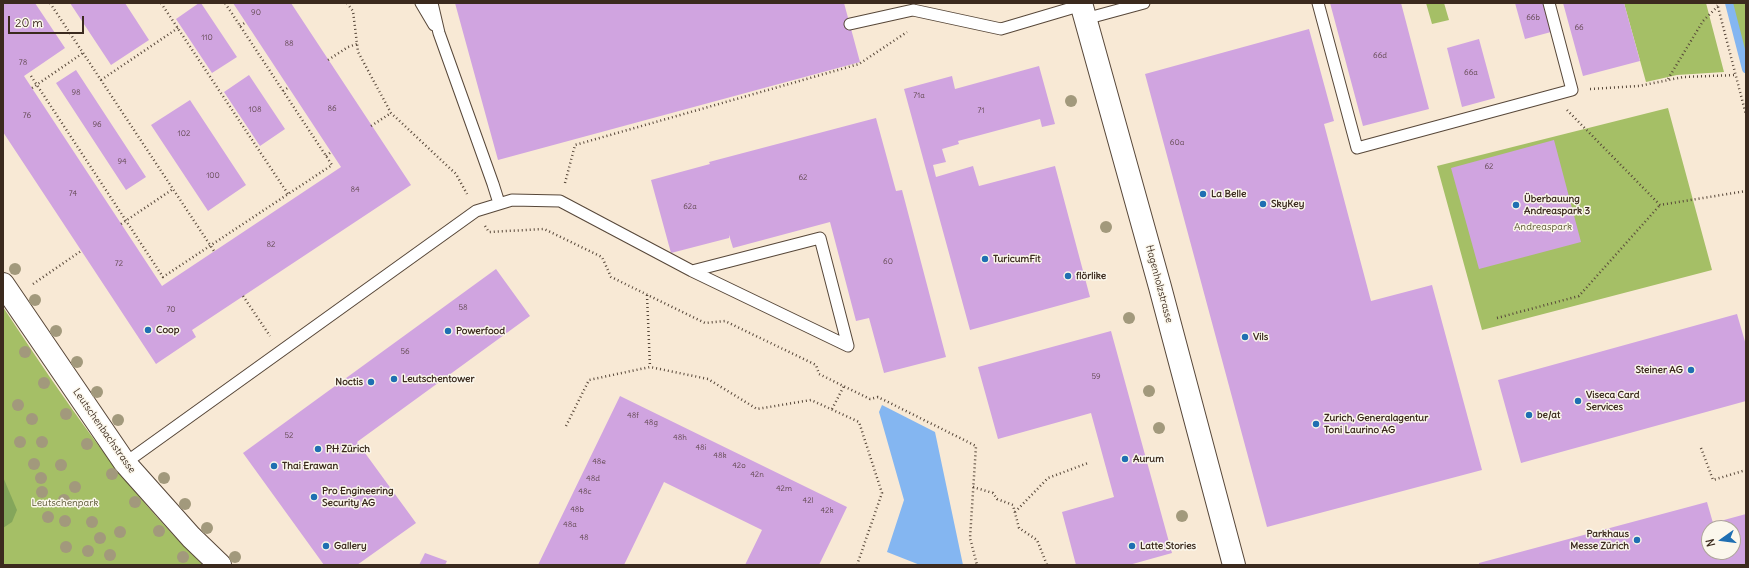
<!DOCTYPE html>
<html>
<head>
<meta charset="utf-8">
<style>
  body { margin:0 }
  #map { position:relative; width:1749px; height:568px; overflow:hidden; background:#f8e9d5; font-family:Delius,sans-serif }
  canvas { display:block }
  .frame { position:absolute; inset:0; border:4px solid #3b2a1e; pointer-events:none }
  .north { position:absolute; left:1701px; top:520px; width:40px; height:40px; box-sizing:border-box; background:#fbf7ec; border:1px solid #aea59a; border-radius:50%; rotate:256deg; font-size:11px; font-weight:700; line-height:16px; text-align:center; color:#3b2a1e }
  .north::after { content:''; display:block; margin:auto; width:14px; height:18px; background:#1f6fb2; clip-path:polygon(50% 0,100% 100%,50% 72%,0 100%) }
  .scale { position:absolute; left:8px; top:16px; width:76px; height:18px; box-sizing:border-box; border:2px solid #3b2a1e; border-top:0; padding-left:5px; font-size:12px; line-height:14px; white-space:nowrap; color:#3b2a1e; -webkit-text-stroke:3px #fbf7ec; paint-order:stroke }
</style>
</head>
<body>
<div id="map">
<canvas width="1749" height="568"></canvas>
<div class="frame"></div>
<div class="north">N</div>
<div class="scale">20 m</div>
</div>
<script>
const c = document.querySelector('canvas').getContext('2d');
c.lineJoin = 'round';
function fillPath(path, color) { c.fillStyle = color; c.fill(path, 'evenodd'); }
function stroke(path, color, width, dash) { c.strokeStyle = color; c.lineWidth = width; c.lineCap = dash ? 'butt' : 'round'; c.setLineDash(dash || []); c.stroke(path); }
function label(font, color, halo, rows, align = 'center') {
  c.font = font + ' Delius,sans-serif'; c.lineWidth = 3; c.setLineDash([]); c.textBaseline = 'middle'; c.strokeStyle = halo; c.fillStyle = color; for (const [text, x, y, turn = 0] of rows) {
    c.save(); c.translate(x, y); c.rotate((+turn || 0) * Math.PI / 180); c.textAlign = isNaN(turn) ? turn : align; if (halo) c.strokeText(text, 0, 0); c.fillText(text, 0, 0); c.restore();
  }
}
fillPath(new Path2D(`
  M1426,3H1444L1449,20L1432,24Z
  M1624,3H1706L1724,72L1677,75L1646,82Z
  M1727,3H1746V74Z
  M1668,108L1712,270L1482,330L1437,166Z
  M3,307C63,398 124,489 203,565H3Z`), '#a5bf66');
fillPath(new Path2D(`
  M3,477L17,510L12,522L3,528Z`), '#84a65b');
fillPath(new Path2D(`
  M882,405L935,432L963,565H920L887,552L904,500L879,412Z`), '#84b6f1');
stroke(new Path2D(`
  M1729,3L1746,69`), '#84b6f1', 8);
fillPath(new Path2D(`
  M3,3H35L65,48L24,76L162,286L341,167L233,3H291L411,185L192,330L196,337L156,364L3,132Z
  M70,3H125L149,40L111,65Z
  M199,3H201L237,57L212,73L176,19Z
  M455,3H844L860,62L498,160Z
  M1330,3H1401L1429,109L1363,126Z
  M1515,3H1543L1551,32L1525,39Z
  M1563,3H1624L1640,61L1583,76Z
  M1309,29L1334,121L1324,124L1371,301L1432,285L1482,470L1267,527L1145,74Z
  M1479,39L1495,98L1462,107L1447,48Z
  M1039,66L1055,124L1042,127L1040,119L958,141L959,144L942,149L946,162L933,165L936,177L973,166L979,186L1055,166L1090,297L970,330L904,89L952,76L955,89Z
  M76,70L146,177L126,190L56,83Z
  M249,75L285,129L260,146L224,92Z
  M190,100L246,185L208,211L151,125Z
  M876,118L896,191L902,190L946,357L884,373L869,318L856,321L830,222L733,248L729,235V238L671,253L651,180L710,164L709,162Z
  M1554,140L1581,242L1479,269L1451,168Z
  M496,269L530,316L357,442L416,523L357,565H324L243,453Z
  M1737,314L1746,345V401L1521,463L1498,380Z
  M1111,331L1172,553L1129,565H1076L1062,512L1114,497L1091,413L998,439L978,367Z
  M620,396L847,507L819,565H745L762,530L664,482L624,565H538Z
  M1707,502L1713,523L1746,514V565H1479V563ZM1709,528H1733V552H1709Z
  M425,553L447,561L445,565H419Z`), '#d0a4e0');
const lane = new Path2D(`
  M421,3L434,25
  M432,3L439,33L493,184L499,203
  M1318,3L1357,148L1572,90L1549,3
  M1085,19L1144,3
  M850,24L913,10L1001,29L1082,5
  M125,463L476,211L512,200L560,201L692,271L848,346L820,238L692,271`);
const street = new Path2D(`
  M3,284L125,463L191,537L220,565`);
const secondary = new Path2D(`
  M1081,3L1160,287L1234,565`);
stroke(lane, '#574739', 13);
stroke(street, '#574739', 24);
stroke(secondary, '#574739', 24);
stroke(new Path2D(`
  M50,3L214,251
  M161,3L288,194
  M347,3L353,11L358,52L391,113L456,174L467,194
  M1717,3L1746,115
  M240,26L246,22
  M328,60L348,47L357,44
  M31,76L163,277L332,165L225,3
  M1668,79L1703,21L1718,6
  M101,80L178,28
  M32,88L83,53
  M1590,89L1639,86L1683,77L1736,75
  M283,91L289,87
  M1567,110L1660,205L1746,191
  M371,126L391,113
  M326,156L331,152
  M565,183L575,145L859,64L907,32
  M121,224L173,189
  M485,226L489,232L544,229L602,257L611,277L705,323L725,321L816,365L819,374L870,399L878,397L976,446L970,538L977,565
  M33,284L81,251
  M647,295L650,367
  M243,296L270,336
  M1497,318L1579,296L1660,205
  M832,409L844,386
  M566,426L589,380L650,367L708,379L757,409L811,400L859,422L882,493L857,565
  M1701,448L1713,480L1746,470
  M973,487L993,493L997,499L1013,505L1019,528L1037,540L1047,565
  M1015,512L1048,478L1088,463`), '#574739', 2.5, [1, 3]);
stroke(lane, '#fff', 11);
stroke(street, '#fff', 22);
stroke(secondary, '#fff', 22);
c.fillStyle = '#a2997c';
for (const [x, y] of [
  [1071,101],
  [1106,227],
  [15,269],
  [35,300],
  [1129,318],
  [56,331],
  [25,352],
  [77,362],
  [44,383],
  [1149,391],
  [97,392],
  [18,405],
  [66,414],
  [32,419],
  [118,420],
  [1159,428],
  [20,442],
  [42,442],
  [87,444],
  [34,464],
  [61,465],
  [112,474],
  [41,478],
  [164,478],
  [75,487],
  [42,492],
  [64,500],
  [135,502],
  [185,504],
  [1182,516],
  [48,517],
  [65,521],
  [92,522],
  [207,528],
  [159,531],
  [120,532],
  [100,538],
  [66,547],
  [88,551],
  [110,555],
  [183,557],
  [235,557]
]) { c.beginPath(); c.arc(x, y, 6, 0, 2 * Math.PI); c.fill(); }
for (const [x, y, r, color] of [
  [1203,194,4,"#1f6fb2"],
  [1263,204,4,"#1f6fb2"],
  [1516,205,4,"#1f6fb2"],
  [985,259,4,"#1f6fb2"],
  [1068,276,4,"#1f6fb2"],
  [148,330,4,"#1f6fb2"],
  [448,331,4,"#1f6fb2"],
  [1245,337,4,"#1f6fb2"],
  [1691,370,4,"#1f6fb2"],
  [394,379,4,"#1f6fb2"],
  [371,382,4,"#1f6fb2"],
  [1578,401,4,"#1f6fb2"],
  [1529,415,4,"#1f6fb2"],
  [1316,424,4,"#1f6fb2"],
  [318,449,4,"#1f6fb2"],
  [1125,459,4,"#1f6fb2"],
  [274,466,4,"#1f6fb2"],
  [314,497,4,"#1f6fb2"],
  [1637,540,4,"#1f6fb2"],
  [326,546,4,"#1f6fb2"],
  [1132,546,4,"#1f6fb2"]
]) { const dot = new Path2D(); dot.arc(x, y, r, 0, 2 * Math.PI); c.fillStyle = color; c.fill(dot); stroke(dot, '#fbf7ec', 1.5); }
label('8px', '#60484e', null, [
  ["90",256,13],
  ["66b",1533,18],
  ["66",1579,28],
  ["110",207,38],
  ["88",289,44],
  ["66d",1380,56],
  ["78",23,63],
  ["66a",1471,73],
  ["98",76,93],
  ["71a",919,96],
  ["86",332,109],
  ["108",255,110],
  ["71",981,111],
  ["76",27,116],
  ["96",97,125],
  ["102",184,134],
  ["60a",1177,143],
  ["94",122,162],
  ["62",1489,167],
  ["100",213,176],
  ["62",803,178],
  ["84",355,190],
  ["74",73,194],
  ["62a",690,207],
  ["82",271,245],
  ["60",888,262],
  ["72",119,264],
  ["58",463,308],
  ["70",171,310],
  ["56",405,352],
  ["59",1096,377],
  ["48f",633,416],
  ["48g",651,423],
  ["52",289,436],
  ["48h",680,438],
  ["48i",701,448],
  ["48k",720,456],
  ["48e",599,462],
  ["42o",739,466],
  ["42n",757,475],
  ["48d",593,479],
  ["42m",784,489],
  ["48c",585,492],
  ["42l",808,501],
  ["48b",577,510],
  ["42k",827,511],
  ["48a",570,525],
  ["48",584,538]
]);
label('bold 10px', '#3b2a1e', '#fbf7ec', [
  ["La Belle",1211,194],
  ["Überbauung",1524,199],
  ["Andreaspark 3",1524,211],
  ["SkyKey",1271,204],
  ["TuricumFit",993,259],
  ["flörlike",1076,276],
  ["Coop",156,330],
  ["Powerfood",456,331],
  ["Vils",1253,337],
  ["Steiner AG",1683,370,"right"],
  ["Leutschentower",402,379],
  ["Noctis",363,382,"right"],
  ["Viseca Card",1586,395],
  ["Services",1586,407],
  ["be/at",1537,415],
  ["Zurich, Generalagentur",1324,418],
  ["Toni Laurino AG",1324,430],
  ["PH Zürich",326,449],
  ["Aurum",1133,459],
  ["Thai Erawan",282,466],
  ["Pro Engineering",322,491],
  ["Security AG",322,503],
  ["Parkhaus",1629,534,"right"],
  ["Messe Zürich",1629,546,"right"],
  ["Gallery",334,546],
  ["Latte Stories",1140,546]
], 'left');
label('10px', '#5b5734', '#fbf7ec', [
  ["Andreaspark",1543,227],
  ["Leutschenpark",65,503]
]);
label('10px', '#3b2a1e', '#fbf7ec', [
  ["Hagenholzstrasse",1159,284,75],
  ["Leutschenbachstrasse",104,431,55]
]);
</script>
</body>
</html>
